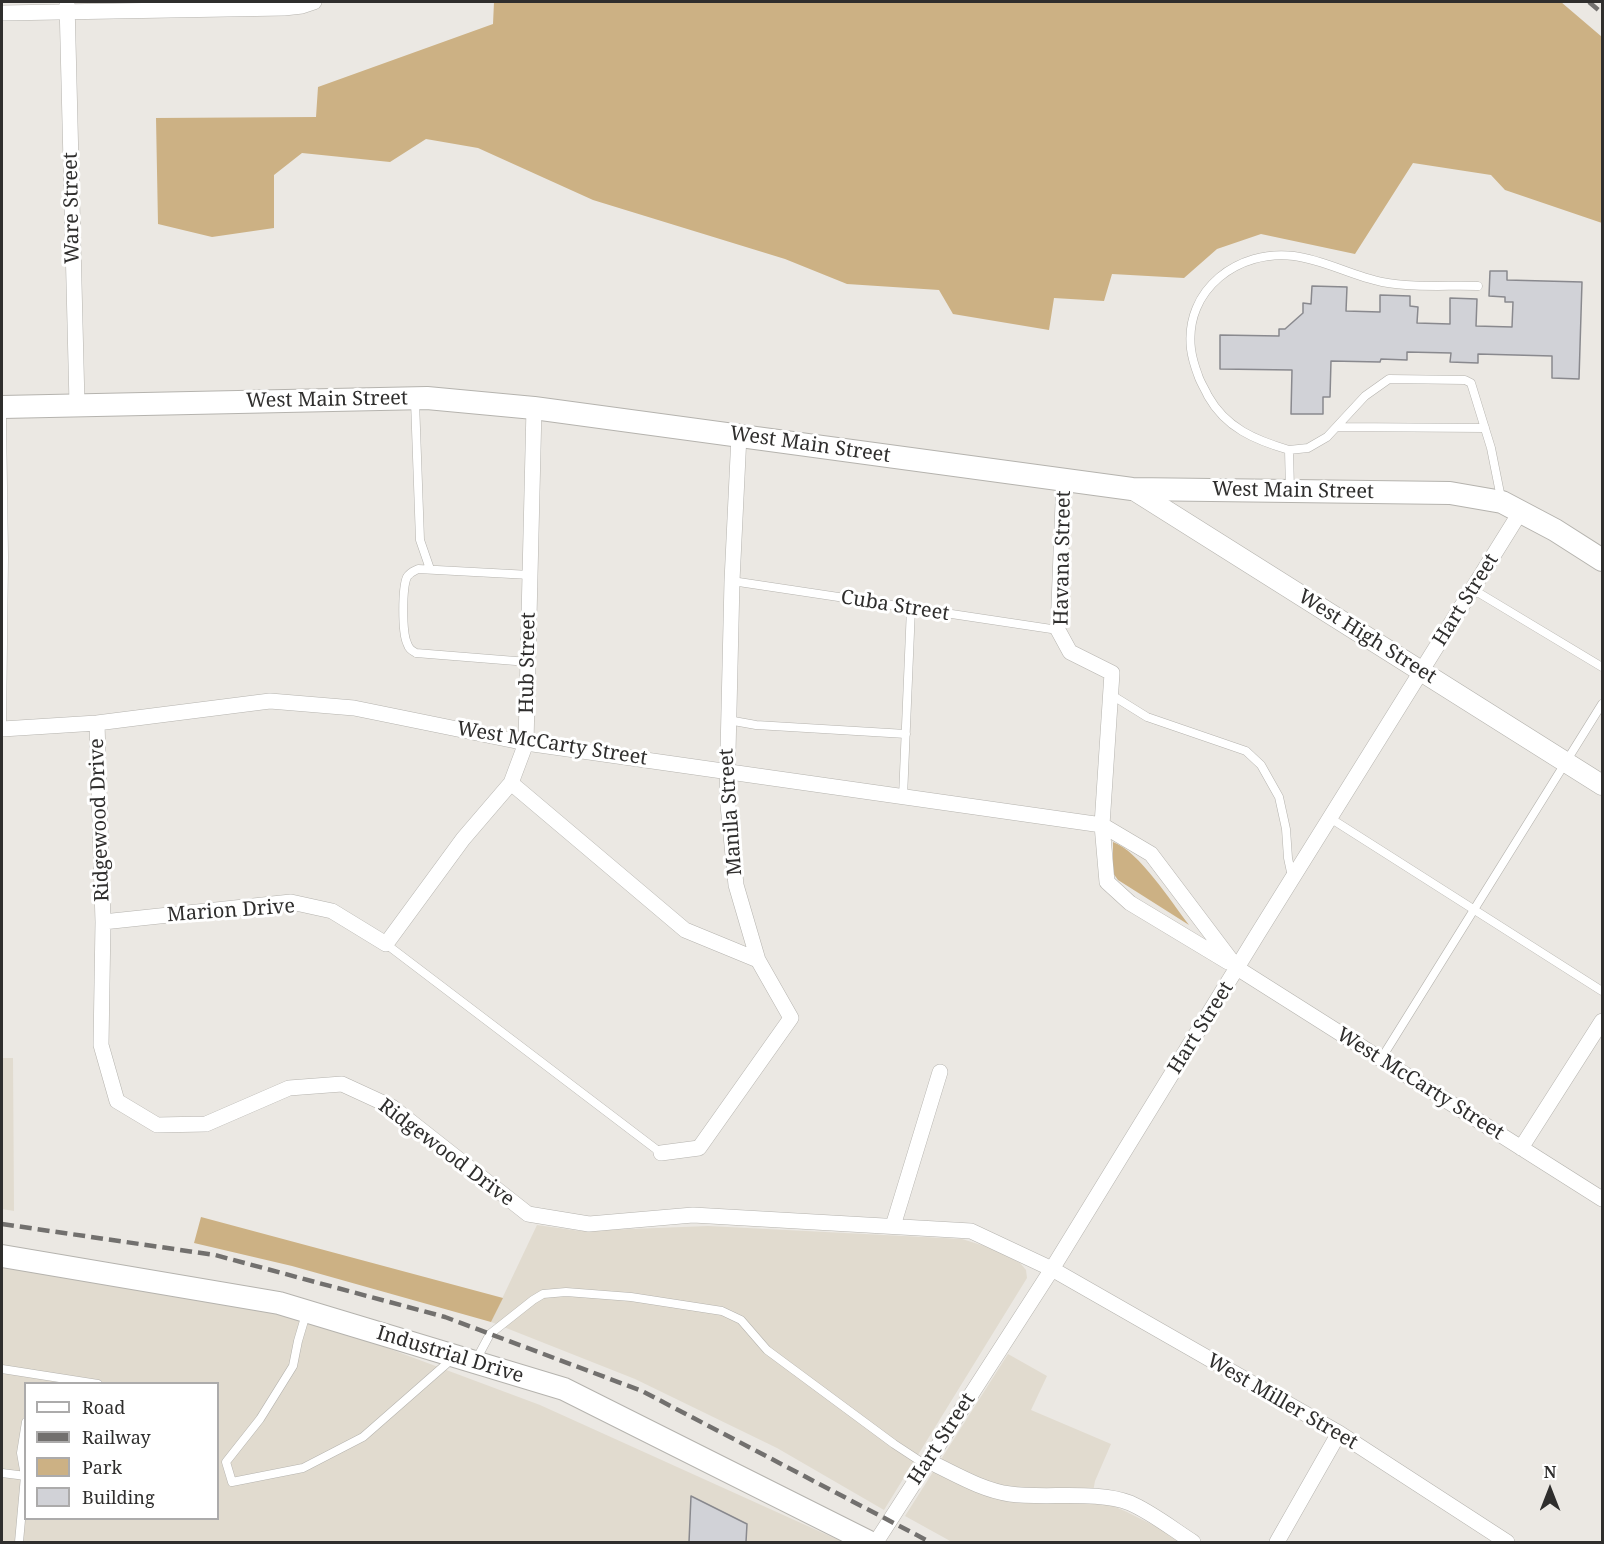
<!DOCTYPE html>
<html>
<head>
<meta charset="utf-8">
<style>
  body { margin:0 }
  #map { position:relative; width:1604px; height:1544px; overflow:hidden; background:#ebe8e3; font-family:"Noto Serif",serif }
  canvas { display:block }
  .frame { position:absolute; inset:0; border:3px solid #2f2e2d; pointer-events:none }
  .legend { position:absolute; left:24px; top:1382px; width:195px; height:138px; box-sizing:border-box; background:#fff; border:2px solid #acabab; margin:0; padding:8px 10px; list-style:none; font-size:18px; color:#2f2e2d }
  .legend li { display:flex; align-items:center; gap:12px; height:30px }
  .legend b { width:30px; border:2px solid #acabab }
  .north { position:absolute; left:1520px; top:1460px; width:60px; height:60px; -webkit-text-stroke:4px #fff; paint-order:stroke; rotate:0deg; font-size:16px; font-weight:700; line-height:24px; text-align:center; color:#2f2e2d }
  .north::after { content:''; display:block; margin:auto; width:21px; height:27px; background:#2f2e2d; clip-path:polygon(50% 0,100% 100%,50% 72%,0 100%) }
</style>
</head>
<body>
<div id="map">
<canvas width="1604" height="1544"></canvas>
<div class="frame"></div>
<ul class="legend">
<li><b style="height:8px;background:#fff"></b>Road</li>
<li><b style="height:8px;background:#72706e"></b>Railway</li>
<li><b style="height:16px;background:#ccb184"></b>Park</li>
<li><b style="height:16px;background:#d1d2d7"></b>Building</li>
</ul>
<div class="north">N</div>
</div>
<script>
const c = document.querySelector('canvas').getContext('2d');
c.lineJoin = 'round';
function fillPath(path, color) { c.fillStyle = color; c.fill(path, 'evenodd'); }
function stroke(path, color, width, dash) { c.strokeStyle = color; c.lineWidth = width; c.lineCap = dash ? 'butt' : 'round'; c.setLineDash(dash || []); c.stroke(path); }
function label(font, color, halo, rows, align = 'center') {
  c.font = font + ' "Noto Serif",serif'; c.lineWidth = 6; c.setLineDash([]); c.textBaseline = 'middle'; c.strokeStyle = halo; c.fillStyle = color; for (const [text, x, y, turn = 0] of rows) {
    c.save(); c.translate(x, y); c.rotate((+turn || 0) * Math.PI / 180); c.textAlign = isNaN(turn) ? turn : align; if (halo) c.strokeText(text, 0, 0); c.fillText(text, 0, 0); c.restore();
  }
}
fillPath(new Path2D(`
  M2,1058H13L14,1211L2,1209Z
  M537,1225L580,1231L708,1226L962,1239L991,1248L1020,1263L1026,1270L1027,1278L884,1510L777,1448L635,1379L491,1322Z
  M2,1265L307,1318L540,1405L843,1542H2ZM26,1384H218V1518H26Z
  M1008,1354L1047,1376L1031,1410L1111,1444L1095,1481L1091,1503L1111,1505L1127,1512L1167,1532L1182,1542H952L905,1516Z`), '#e1dbcf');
fillPath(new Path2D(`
  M494,2H1561L1602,37V223L1505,190L1491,175L1413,163L1355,254L1261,234L1217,249L1184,278L1112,274L1104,301L1054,298L1049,330L953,314L939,290L847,284L785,259L593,200L478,148L426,139L390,162L302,153L274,175V228L212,237L158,224L156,118L316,117L318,87L493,24Z
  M1113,842C1139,851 1172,903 1189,925L1118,880L1113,873Z
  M201,1217L503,1298L491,1322L292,1266L194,1243Z`), '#ccb184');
const building = new Path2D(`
  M1490,271H1507V280L1582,282L1579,379L1552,378V356L1478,354V363L1450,362L1451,353L1407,352V360L1381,359L1380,362L1331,361L1330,397H1323V414H1291L1292,370L1220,369V335L1279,336V329H1285L1303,313V303L1311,304L1312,286L1347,287L1346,311L1380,312V295L1410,296V306L1418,307L1417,323L1450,324V298L1477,299L1476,326L1512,327L1513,302H1505V297L1489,296Z
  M691,1496L747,1524L746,1542H689Z`);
fillPath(building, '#d1d2d7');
stroke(building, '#89898e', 1.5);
const service = new Path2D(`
  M415,401L420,540L430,569
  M2,418L4,557L2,729
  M1337,427L1485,428
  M1289,450C1255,440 1226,428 1208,396C1205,389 1200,382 1198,375C1195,367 1192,357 1191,349C1184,289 1239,249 1294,256C1325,260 1352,276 1382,282C1413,288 1447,285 1478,286
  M1290,490L1289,450L1308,448L1327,437L1365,396L1389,379L1465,380L1471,383L1491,448L1501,498
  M732,581L1058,630
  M1474,590L1602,667
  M528,662L416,653C411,650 409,649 407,643C402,632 402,588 407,577C410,572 414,571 418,569L530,575
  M1110,694L1147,717L1246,751L1261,765L1279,797L1286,829L1288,858L1292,877
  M728,720L756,725L906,734
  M903,797L911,608
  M1330,818L1602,991
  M386,944L661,1153
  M1381,1059L1602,704
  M306,1314L298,1341L293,1366L260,1419L226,1462L232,1482L303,1468L363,1437L452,1359
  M476,1360L490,1334L533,1300L543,1294L566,1292L631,1297L722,1311L741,1320L767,1350L894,1444L926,1465
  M2,1369L98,1384
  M2,1473L26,1476
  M19,1542L25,1476L21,1453L26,1422`);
const minor = new Path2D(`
  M67,2L77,404
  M2,13L284,8L302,6L314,2
  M1064,478L1058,630L1070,652L1112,673L1102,825L1107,882L1130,903L1228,962
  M97,723L103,922L101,1045L117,1101L157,1125L206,1124L289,1088L342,1084L392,1107L528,1214L589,1224L693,1215L971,1231L1052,1269L1339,1433L1507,1542
  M2,729L97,723L270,701L354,708L526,743L1102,825L1151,854L1237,968L1602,1199
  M511,783L685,930L758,960
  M103,922L291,902L332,911L386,944L463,839L511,783L526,743L534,408
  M1521,1148L1602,1021
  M661,1153L699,1148L791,1018L758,960L736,885L727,795L732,581L739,435
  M893,1226L940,1072
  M928,1461C954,1473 981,1490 1010,1494C1044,1499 1098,1490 1130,1503C1151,1512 1174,1530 1193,1542
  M876,1542L1052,1269L1257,935L1521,511
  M1277,1542L1339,1433`);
const tertiary = new Path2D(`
  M1132,489L1602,785`);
const secondary = new Path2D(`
  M2,407L427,398L534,408L1132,489L1450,493L1502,502L1555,530L1602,560
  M2,1256L279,1303L564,1389L869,1542`);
stroke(service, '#b5b3ae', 9);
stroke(minor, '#b5b3ae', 16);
stroke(tertiary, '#b5b3ae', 21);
stroke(secondary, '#b5b3ae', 24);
stroke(service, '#fff', 8);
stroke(minor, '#fff', 15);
stroke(tertiary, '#fff', 20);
stroke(secondary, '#fff', 22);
stroke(new Path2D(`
  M1589,2L1602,13
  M2,1224L215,1255L445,1317L642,1391L930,1542`), '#72706e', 4.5, [12, 6]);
label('20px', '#2f2e2d', '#fff', [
  ["Ware Street",72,208,-91],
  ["West Main Street",327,400,-1],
  ["West Main Street",810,445,8],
  ["West Main Street",1293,491,1],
  ["Havana Street",1063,558,-89],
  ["Hart Street",1466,600,-58],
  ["Cuba Street",895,606,9],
  ["West High Street",1367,637,32],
  ["Hub Street",528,663,-89],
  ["West McCarty Street",552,744,9],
  ["Manila Street",731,812,-94],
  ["Ridgewood Drive",100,820,-92],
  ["Marion Drive",231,911,-4],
  ["Hart Street",1201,1028,-58],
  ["West McCarty Street",1420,1084,32],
  ["Ridgewood Drive",446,1153,37],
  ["Industrial Drive",450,1355,17],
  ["West Miller Street",1282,1402,30],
  ["Hart Street",942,1439,-57]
]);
</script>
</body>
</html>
